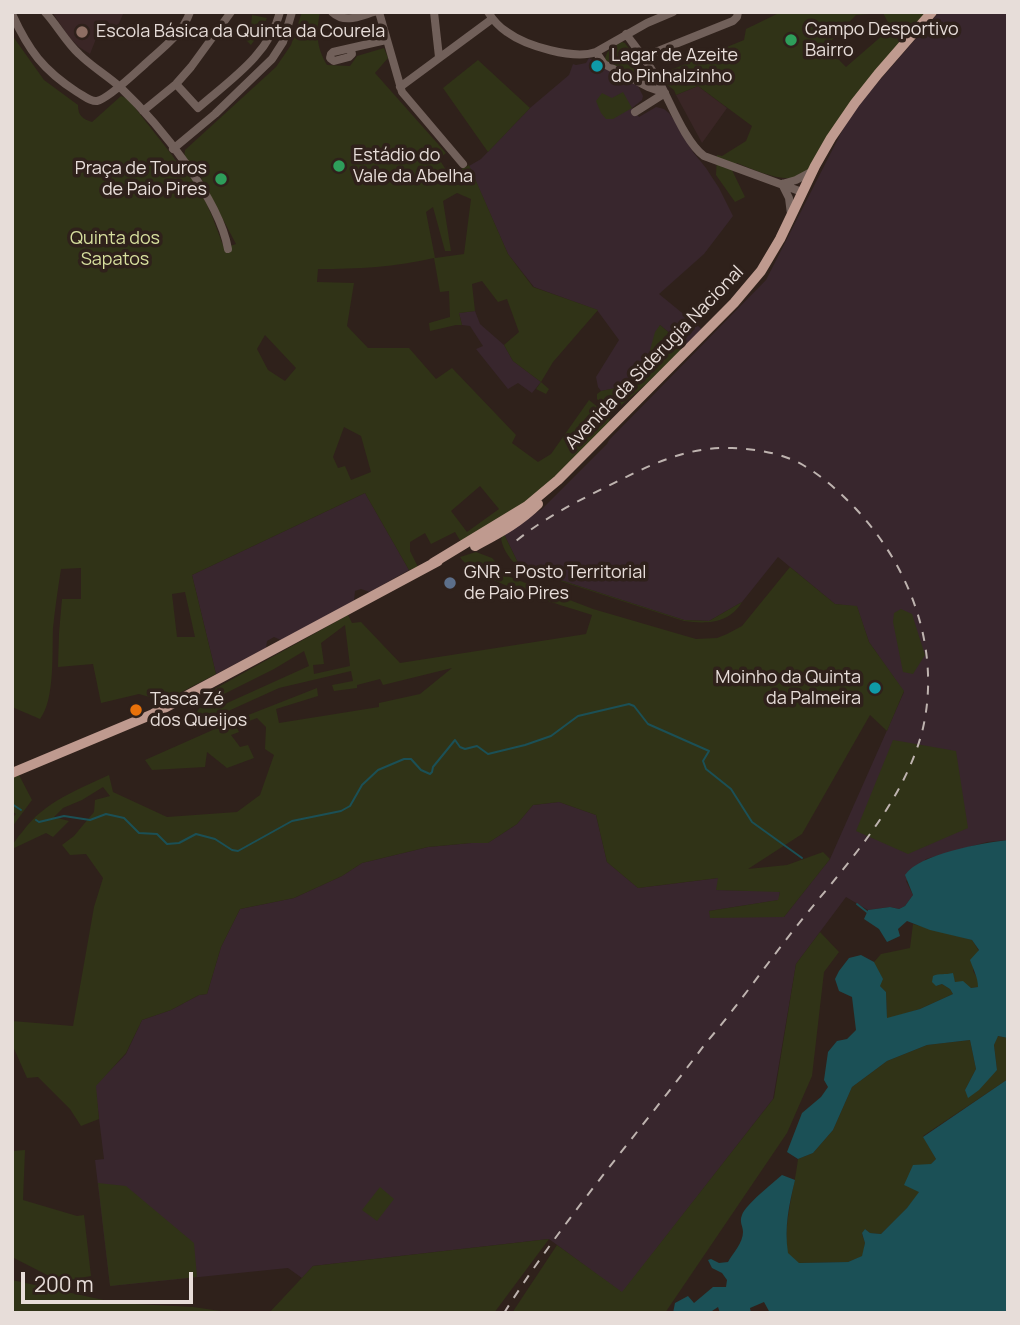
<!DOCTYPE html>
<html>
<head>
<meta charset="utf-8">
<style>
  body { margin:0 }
  #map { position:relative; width:1020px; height:1325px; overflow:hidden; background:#2f211b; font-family:Manrope,sans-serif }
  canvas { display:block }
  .frame { position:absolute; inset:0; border:14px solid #e7ddd9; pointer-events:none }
  .scale { position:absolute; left:21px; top:1272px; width:172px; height:32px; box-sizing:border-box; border:4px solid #e7ddd9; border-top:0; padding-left:9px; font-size:21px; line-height:24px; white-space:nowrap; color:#e7ddd9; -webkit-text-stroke:5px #2f211b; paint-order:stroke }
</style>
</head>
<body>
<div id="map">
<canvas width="1020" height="1325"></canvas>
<div class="frame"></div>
<div class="scale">200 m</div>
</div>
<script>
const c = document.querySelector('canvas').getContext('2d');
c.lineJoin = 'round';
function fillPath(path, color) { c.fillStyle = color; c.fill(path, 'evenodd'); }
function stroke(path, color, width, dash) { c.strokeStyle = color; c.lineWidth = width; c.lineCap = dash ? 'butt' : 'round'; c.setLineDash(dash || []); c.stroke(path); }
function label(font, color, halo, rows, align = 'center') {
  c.font = font + ' Manrope,sans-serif'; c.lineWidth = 7; c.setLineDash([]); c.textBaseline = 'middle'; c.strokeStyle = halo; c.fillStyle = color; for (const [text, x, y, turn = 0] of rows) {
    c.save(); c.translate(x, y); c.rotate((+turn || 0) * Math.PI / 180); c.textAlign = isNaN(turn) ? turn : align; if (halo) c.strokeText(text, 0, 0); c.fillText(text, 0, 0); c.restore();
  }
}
fillPath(new Path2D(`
  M939,12H1008V840L987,842L926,859L906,881L913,895L905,906L899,909L890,907L868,910L846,897L796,964L773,1099L622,1293L549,1239L313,1266L302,1278L288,1268L110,1286L95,1160L104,1159L95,1086L126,1054L142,1020L171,1010L199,995L207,994L221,947L240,909L294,898L342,876L362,863L428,847L471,843H488L517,824L533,805L559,802L596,815L607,862L638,888L719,878L717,890L780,891L779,900L709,911L784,917L830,859L904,692L869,642L857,607L835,604L778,557L742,602L709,621L684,620L520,567L504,534L542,509L607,444L609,440L766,280L844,127L866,96Z
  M589,58L638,86L643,96L642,100L632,108L639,117L656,107L664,109L669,113L677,124L693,152L706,168L719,188L733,216L704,254L659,294L703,330L685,346L660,325L641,383L601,391L598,387L596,377L619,340L597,310L534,287L508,254L469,166L481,159L530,108L569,75L573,64L576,65L586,63Z
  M475,311L480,324L504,345L513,361L541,382L532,393L518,383L508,389L476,349L483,346L470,326L462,325L459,313Z
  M365,493L409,570L370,592L361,589L355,591L354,601L281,640L274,637L267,641L266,648L216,674L192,575Z`), '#38262d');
fillPath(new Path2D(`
  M52,12H124L117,28L103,21L90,54L79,47L69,37Z
  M698,86L727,108L702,143L676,95Z`), '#3a2626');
fillPath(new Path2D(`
  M302,12H320C316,33 316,46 327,65L350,66L357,56L384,48L388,58L375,73L446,153L439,159L450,176L469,165L508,254L533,287L598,310L553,362L541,382L549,389L546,394L536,389L541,382L513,361L504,345L519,332L507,299L498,302L482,281L472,284L475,311L459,313L462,325H456L430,331L429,323L450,317L449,291L440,292L434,258C396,267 357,269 318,269L317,282L354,283L347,326L368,348H409L436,379L452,368L516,435L512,443L538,462L551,454L589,400L610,417L609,423L531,500L461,542L455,532L431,544L425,533L410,542V551L418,567L409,570L365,493L192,575L216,674L164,701L139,694L101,703L93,664L58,667L59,633L62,599H81V568L61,569C58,588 55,608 53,628C52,652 55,700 40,719L12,707V35L44,80L78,105C78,116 83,119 92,122L121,96L128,99L172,155L182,170L192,179L201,192L212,216L224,248L236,244L199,174L184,158L185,150L276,67L291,45ZM457,193L471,199L464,254L435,258L426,212L433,207L445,251H451L443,201ZM265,335L296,368L285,381L268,370L257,349ZM344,427L361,436L371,472L351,480L345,466L338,468L333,457ZM480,486L499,509L467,532L451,511ZM185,592L195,637H177L172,594Z
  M781,12H926L808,170C803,173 798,177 793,178C776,180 752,169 737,163L731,168L745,197L735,202L716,175L717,155L722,156L746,141L752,126L698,86L676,95L674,90L666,84L661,74L744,40L746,29ZM883,13L891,28L846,67L840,61L829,43L856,15Z
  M252,15L267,18L260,32L251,45L240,34L251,26Z
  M622,42L625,43L653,83L649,85L605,62C605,50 612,48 622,42Z
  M478,60L530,108L488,152L443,88Z
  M623,92L632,108L613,119H606L601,113L596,101L602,93L612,98Z
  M660,325L685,346L645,385L612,413L597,399V394L601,391L641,383L655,332Z
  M504,534L520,567L684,620L709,621L742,602C729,624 706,624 684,621L520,568C511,561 503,550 501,539Z
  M476,552L492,558L510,577L593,609L696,639L717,638L727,634L742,626L790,567L835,604L857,606L869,642L904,691L887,731L870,715L802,834L748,869L787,865L823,852L830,859L784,917L710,918L709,911L778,900L780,892L716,890L718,878L638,888L607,862L596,815L559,802L533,805L517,824L488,843H471L428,847L362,863L342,876L294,898L240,909L221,947L207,994L199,995L171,1010L142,1020L126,1053L96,1086L99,1119L81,1126L70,1109L38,1077L27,1078L12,1044V1021L73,1026L94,907L103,878L86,854L70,855L62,845L74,836L94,812L95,800L110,796L103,787L82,800L63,808L54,817L69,821L53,837L46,833L12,849C13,842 18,837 23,831C44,802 77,790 109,775L113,792L167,817L237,812L260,795L274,755L265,749L266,727L257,718L236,726L239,732L231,735L240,747L248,745L254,758L227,768L207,752L205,767L152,770L145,760L233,721L317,688L318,696L276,709L279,723L379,707V703L420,694L452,668L383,685L380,679L357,685V688L334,691L332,685L353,681L351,671L279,688L204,722L194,716L211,691L348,615L352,623L361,622L400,663L586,634L592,615C564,606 474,580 460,557ZM345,625L350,666L314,674L313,665L324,664L321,643ZM304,651L309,666L214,709L218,697L274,669Z
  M901,609L912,614L925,655L913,674L903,672L893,622L894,613Z
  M893,740L956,751L968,828L908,854L856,831Z
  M19,775L32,800L12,827V818L16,814L12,811V778Z
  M913,924L972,940L979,951L973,971L978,979V987L971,988L955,982L952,973L936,986L942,984L950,989L953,994L920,1009L887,1019L886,992L880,986L874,962L881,954L910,948Z
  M820,932L839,952L824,972L812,1076L787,1133L665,1313H512L557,1245L622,1292L774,1098L796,964Z
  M997,1036L1008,1038V1079L923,1136L936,1159C926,1168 926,1182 919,1193C909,1208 894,1221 881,1234L870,1233L865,1229L862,1234L865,1243L863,1256L848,1262L798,1263L787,1253C784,1219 794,1192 798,1159L813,1153L833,1130L852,1087L887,1061L927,1045L970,1040L976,1069L965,1090L997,1070L994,1045Z
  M25,1150L23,1200L77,1216L84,1215L91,1276L69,1280L49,1276L12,1257V1151Z
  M98,1183L126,1186L194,1243L197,1277L110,1286Z
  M380,1187L394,1199L377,1221L362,1210Z
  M549,1239L494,1313H269L313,1266Z
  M12,1280L117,1303L193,1307L234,1313H12Z`), '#303317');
fillPath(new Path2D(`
  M1008,840V1038L998,1036L994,1045L997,1070L979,1090L968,1098L965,1090L976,1069L970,1040L927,1045L887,1061L852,1087L833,1130L813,1153L798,1159L787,1152L802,1113L821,1097L828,1087L824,1080L828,1052L837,1041L847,1039L856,1030L852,997L839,991L835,979L839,971L849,958L861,955L874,962L883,979L880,986L886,992L887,1018L920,1009L953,994L950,989L942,984L936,986L932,982L933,976C939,973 945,975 953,973L955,982L963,981L971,988L978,987C978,977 973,969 970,960L979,950L972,940L930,930L907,921L898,929L900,936L887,942L879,929L864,919L868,910L890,907L899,909L905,906L913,895L905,875C919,854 982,843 1008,840Z
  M1008,1079V1313H770L764,1302L750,1308L751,1313H720L718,1307L709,1313H673L675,1303L688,1296L694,1303L713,1287H726L727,1280L722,1273L712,1268L708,1260L711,1259L719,1263L728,1262C733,1253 743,1243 743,1232C743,1226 739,1222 742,1215C746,1204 772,1184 782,1175L795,1180C789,1205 784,1227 788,1253L799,1263L848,1262L862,1256L865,1243L862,1233L865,1229L870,1233L881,1234L907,1208L919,1192L904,1185L913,1165L931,1164L936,1159L923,1137Z`), '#1b5056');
stroke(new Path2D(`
  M12,804L21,810
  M36,820L39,822L64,816L90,820L106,814L124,818L139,833L157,834L167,844L179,843L196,834L215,839L232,850L238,851L292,821L341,811L350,806L362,785L378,770L404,759H411L421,770L430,774L432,772L433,767L455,740L460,747L465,749L477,746L488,754L525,745L551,736L578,716L629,704L634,706L648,724L709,751L703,761L706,769L731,789L752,822L802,858
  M857,904L867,912`), '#1b5056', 2);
stroke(new Path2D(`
  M45,12C57,25 66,42 79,54C92,67 108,76 121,88C159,124 219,198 228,249
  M332,12C345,24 360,16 374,12
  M379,12L402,92L463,164
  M434,12L439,57
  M488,12C493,20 499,27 507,32C526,46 574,60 596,52L647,23L673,12
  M12,14C29,51 43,70 77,92C83,95 90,102 97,101C108,99 135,73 144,65C161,49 182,35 190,12
  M626,34C637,49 649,64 658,80C670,101 685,142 704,156L802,192
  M351,49L352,54L349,57L334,61L330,58L331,54L333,52L386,40
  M596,52L604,64L648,87L665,93
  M643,57L733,21L737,17L738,12
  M176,84L198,108C230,80 269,55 280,12
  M400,87L492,19
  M143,111L176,84L191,67L231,12
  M635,112L665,93
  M173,149L215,114L272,59L283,42L292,12
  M782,184L789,198L791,214
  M782,184L796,180L811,172`), '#71605a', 8);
stroke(new Path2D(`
  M475,546C497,534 519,523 538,504
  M433,563L527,506L558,480L734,303L761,271L780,239L815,166L831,138L855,103L878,74L932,12
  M12,773L153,714L438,561`), '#bf9a8f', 10);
stroke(new Path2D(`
  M504,1313C564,1218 638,1134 705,1044C737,1007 765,966 796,927C843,868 905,803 923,728C941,648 910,567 856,509C840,492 823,477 803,465C782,453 756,449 732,448C684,446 644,468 602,489C572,504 543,519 516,541`), '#beb3af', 2, [9, 9]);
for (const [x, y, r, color] of [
  [82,32,7,"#8d6e63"],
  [791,40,7,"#2e9e5b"],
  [597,66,7,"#0f9aa8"],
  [339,166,7,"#2e9e5b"],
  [221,179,7,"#2e9e5b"],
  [450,583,7,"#5c6f8a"],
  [875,688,7,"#0f9aa8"],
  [136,710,7,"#e8710a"]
]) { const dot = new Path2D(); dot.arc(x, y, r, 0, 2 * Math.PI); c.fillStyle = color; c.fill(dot); stroke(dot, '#2f211b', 2.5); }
label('18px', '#e7ddd9', '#2f211b', [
  ["Campo Desportivo",805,30],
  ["Bairro",805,51],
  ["Escola Básica da Quinta da Courela",96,32],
  ["Lagar de Azeite",611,56],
  ["do Pinhalzinho",611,77],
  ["Estádio do",353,156],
  ["Vale da Abelha",353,177],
  ["Praça de Touros",207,169,"right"],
  ["de Paio Pires",207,190,"right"],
  ["GNR - Posto Territorial",464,573],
  ["de Paio Pires",464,594],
  ["Moinho da Quinta",861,678,"right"],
  ["da Palmeira",861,699,"right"],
  ["Tasca Zé",150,700],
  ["dos Queijos",150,721]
], 'left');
label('18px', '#d7df9e', '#2f211b', [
  ["Quinta dos",115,239],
  ["Sapatos",115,260]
]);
label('18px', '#e7ddd9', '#2f211b', [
  ["Avenida da Siderugia Nacional",655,358,-46]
]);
</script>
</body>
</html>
